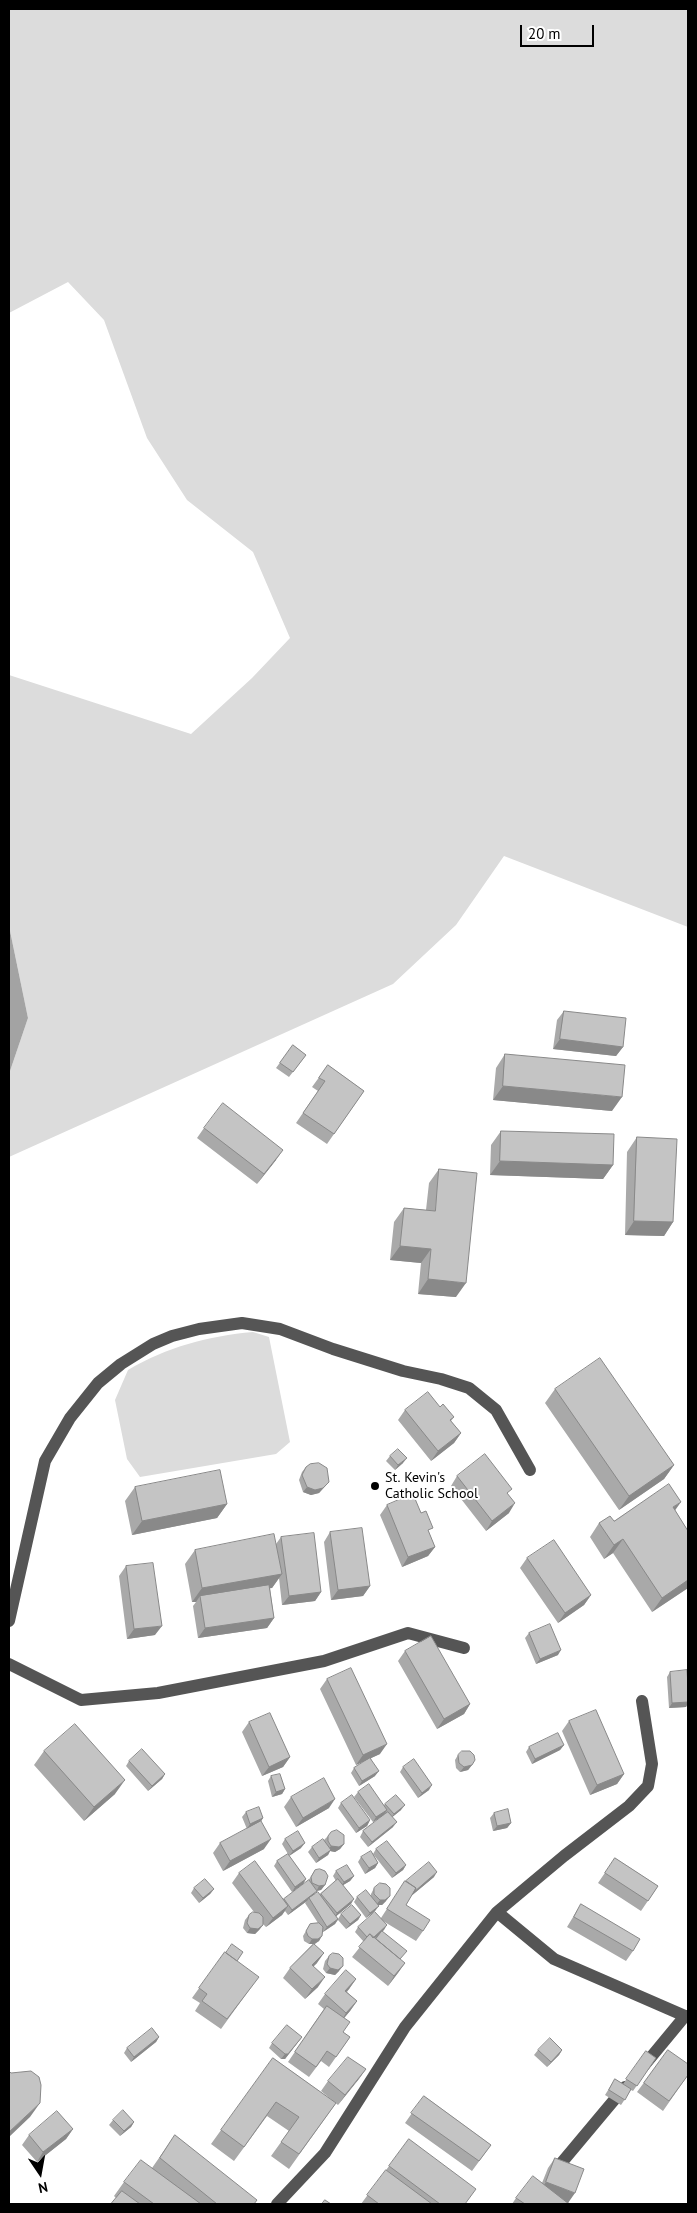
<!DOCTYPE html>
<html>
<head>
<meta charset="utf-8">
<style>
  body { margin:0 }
  #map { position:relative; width:697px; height:2213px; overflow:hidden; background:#fff; font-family:"PT Sans",sans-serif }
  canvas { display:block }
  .frame { position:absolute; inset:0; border:10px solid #000; pointer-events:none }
  .north { position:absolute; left:15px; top:2148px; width:50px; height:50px; -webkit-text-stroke:4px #fff; paint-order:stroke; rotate:168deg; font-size:14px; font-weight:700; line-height:20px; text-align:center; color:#000 }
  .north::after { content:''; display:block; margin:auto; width:18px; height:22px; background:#000; clip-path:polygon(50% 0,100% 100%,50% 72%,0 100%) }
  .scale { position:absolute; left:520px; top:25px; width:74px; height:22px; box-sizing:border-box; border:2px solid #000; border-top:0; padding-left:6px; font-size:15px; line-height:18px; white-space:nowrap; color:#000; -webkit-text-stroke:4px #fff; paint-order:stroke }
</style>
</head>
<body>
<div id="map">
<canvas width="697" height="2213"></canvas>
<div class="frame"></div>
<div class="north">N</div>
<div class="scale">20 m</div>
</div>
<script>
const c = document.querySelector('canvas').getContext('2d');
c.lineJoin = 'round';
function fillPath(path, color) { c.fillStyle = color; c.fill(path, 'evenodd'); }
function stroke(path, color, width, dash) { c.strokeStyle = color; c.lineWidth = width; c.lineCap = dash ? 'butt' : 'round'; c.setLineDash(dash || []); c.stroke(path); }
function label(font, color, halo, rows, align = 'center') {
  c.font = font + ' "PT Sans",sans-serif'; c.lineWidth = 4; c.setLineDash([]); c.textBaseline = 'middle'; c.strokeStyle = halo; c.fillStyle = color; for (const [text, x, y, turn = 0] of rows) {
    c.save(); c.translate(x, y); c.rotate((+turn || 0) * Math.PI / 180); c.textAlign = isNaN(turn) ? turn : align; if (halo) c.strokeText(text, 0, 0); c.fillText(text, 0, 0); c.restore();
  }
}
fillPath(new Path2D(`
  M9,9H688V927L504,856L456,925L393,984L9,1157V1074L28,1018L9,926V675L191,734L252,678L290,638L253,552L187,500L147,438L104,320L68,282L9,313Z
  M253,1332L269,1337L290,1442L276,1454L140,1477L127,1459L115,1400L128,1370C167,1347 208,1336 253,1332Z`), '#dcdcdc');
fillPath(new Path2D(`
  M9,926L28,1018L9,1074Z`), '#a3a3a3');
stroke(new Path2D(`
  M9,1621L45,1461L70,1418L98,1383L121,1364L153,1344L172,1336L199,1329L242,1323L280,1329L333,1349L403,1371L441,1379L469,1388L496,1410L530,1470
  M9,1664L81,1700L158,1693L324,1661L408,1633L464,1648
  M497,1912L554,1959L685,2016H688
  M642,2068L685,2016
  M553,2173L625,2087
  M277,2204L325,2153L405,2027L497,1912L564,1856L629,1806L648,1786L652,1764L642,1701`), '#555', 12);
fillPath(new Path2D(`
  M564,1011L623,1047L616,1056L553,1049L557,1020Z
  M293,1045L306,1055L289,1077L276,1068Z
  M505,1054L612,1111L493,1100L496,1068Z
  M328,1065L364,1091L327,1144L296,1123L318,1091L312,1087Z
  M204,1128L276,1160L257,1184L197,1138Z
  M501,1131L613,1165L603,1179L490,1175L491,1145Z
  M637,1137L673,1222L664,1236L625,1235L627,1152Z
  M439,1169L456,1297L418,1294L421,1263L390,1260L394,1222L404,1208L426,1210L429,1183Z
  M555,1389L674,1465L664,1479L619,1510L545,1403Z
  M440,1407L454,1417L451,1421L461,1433L454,1443L431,1461L398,1420L405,1410Z
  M390,1456L403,1463L395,1470L386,1461Z
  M306,1467L329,1482L319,1493L311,1495L303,1492L299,1480L302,1472Z
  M457,1476L508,1495L509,1513L486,1531L451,1486Z
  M135,1487L227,1504L217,1518L132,1535L125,1501Z
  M387,1505L421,1513L435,1547L428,1556L402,1567L380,1515Z
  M675,1510L688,1531V1588L652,1612L613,1553L604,1559L590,1537L599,1523Z
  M330,1532L370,1586L363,1596L331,1600L324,1542Z
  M281,1537L321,1592L315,1601L282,1605L279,1578L272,1588H270L274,1618L267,1628L198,1638L193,1606L196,1602H192L185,1564L195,1550L276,1544Z
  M527,1558L591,1595L584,1605L558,1623L520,1568Z
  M126,1566L155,1635L127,1639L119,1576Z
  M529,1633L558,1655L536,1664L525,1638Z
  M405,1651L470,1704L464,1714L437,1729L398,1661Z
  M670,1672L688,1702V1703L686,1707L669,1708L667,1677Z
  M327,1679L380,1754L371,1758L375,1776L359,1786L351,1773L354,1768L369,1759L356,1765L320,1689Z
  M569,1721L624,1774L617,1784L590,1795L562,1731Z
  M249,1722L290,1757L283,1767L262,1776L242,1732Z
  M564,1745L560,1750L532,1764L526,1752L529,1747Z
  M44,1751L115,1794L84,1821L34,1765Z
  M458,1755L472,1765L468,1770L460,1772L456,1768L455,1760Z
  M129,1761L165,1774L162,1779L148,1791L126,1766Z
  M403,1767L429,1790L418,1798L400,1772Z
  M271,1776L285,1789L282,1794L272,1797L268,1781Z
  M358,1792L384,1805L385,1804L401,1810L392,1817L393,1827L368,1847L360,1837L363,1831L386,1814L385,1813L384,1815L373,1822L354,1797Z
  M291,1797L329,1808L296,1827L284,1807Z
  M341,1803L370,1820L367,1826L356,1833L338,1808Z
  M246,1812L263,1818L261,1821L264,1849L223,1871L213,1853L220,1843L247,1829L242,1817Z
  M494,1813L511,1823L507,1828L493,1831L490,1818Z
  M328,1836L344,1844L340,1849L335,1852L330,1851L328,1855L316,1863L308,1852L312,1847L324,1840Z
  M285,1839L301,1848L289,1856L306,1879L303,1884L292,1892L274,1866L277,1861L288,1854L282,1844Z
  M376,1849L406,1865L403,1870L392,1878L373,1854L378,1863L375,1868L365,1874L358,1862L361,1857L373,1854Z
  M615,1858L658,1886L641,1911L598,1883Z
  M315,1870L325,1885L321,1890L316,1891L314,1894H320L336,1881L333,1876L336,1871L354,1876L350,1881L343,1885L351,1904L336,1916L338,1919L341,1914L361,1915L358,1920L346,1929L338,1920L335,1924L323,1932V1931L319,1941L315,1944L317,1963L313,1966L318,1987L305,1999L283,1978L290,1968L313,1944H309L304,1941L303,1936L310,1924L318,1923L305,1903L307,1901L288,1915L285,1911L282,1915L266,1927L263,1924V1925L259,1930L255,1934L247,1933L243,1928L245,1920L249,1915L254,1912L232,1883L239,1873L284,1899L308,1881Z
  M434,1877L411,1896L406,1905L423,1931L416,1941L383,1921L384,1930L382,1931L400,1960L405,1963L388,1986L352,1957L364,1942L355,1932L358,1927L381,1918L405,1881Z
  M194,1888L214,1889L210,1894L199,1903L191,1893Z
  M374,1888L386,1901L382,1905H378L375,1911L366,1918L354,1902L357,1897L371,1895V1894Z
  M581,1904L633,1951L626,1961L567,1927Z
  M225,1952L237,1961L252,1986L221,2029L195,2011L200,2003L192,1998Z
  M329,1956L339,1971L335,1975L326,1973L323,1969L325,1961Z
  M356,1979L347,1992L357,2001L350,2011L344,2018L343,2032L350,2037L329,2067L321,2061L309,2077L288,2062L324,2009L318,2004L325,1994Z
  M159,2037L156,2042L131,2062L124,2053L127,2048Z
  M302,2037L285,2059H281L269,2048L272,2043Z
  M538,2050H562L559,2055L547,2067L534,2055Z
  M668,2050L688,2075L663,2111L637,2092Z
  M646,2051L656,2058L633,2091L631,2090L621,2105L605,2095L615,2079L623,2084Z
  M273,2058L336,2103L289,2169L271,2156L289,2131L267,2116L234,2161L211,2144Z
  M366,2069L338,2105L321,2091L328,2081Z
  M424,2096L491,2145L472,2171L405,2123Z
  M113,2120L134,2122L131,2127L120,2136L109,2125Z
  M73,2129L66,2139L37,2162L22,2145L29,2135Z
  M175,2135L254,2204H111L116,2198L114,2196L124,2182L152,2168Z
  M409,2139L466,2204H361Z
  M555,2158L569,2204H512L516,2198L542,2183L548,2168Z`), '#a9a9a9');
fillPath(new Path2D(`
  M560,1039L623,1047L616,1056L553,1049Z
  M503,1086L622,1097L612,1111L493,1100Z
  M283,1150L276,1160L257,1184L264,1174Z
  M500,1161L613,1165L603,1179L490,1175Z
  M634,1221L673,1222L664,1236L625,1235Z
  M400,1246L431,1249L421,1263L390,1260Z
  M428,1279L466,1283L456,1297L418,1294Z
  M461,1433L454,1443L431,1461L438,1451Z
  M407,1458L403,1463L395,1470L398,1465Z
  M674,1465L664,1479L619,1510L629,1496Z
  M329,1482L319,1493L311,1495L303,1492L307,1487Z
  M681,1502L671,1516L673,1507Z
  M515,1503L509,1513L486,1531L492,1521Z
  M227,1504L217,1518L132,1535L142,1521Z
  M623,1539L613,1553L604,1559L614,1545Z
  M435,1547L428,1556L402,1567L408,1557Z
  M282,1574L272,1588L201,1601L200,1596L196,1602H192L202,1588Z
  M688,1580V1588L652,1612L662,1598Z
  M370,1586L363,1596L331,1600L338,1590Z
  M321,1592L315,1601L282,1605L289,1596Z
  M591,1595L584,1605L558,1623L565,1613Z
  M274,1618L267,1628L198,1638L205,1628Z
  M162,1626L155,1635L127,1639L134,1629Z
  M561,1650L558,1655L536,1664L540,1659Z
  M688,1702V1703L686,1707L669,1708L672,1703Z
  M470,1704L464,1714L437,1729L444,1719Z
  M387,1744L380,1754L356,1765L363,1755Z
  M564,1745L560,1750L532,1764L535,1759Z
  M290,1757L283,1767L262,1776L269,1767Z
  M472,1765L468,1770L460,1772L464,1767Z
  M379,1771L375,1776L359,1786L362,1781Z
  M165,1774L162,1779L148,1791L152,1786Z
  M624,1774L617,1784L590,1795L597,1785Z
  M125,1780L115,1794L84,1821L94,1807Z
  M432,1785L429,1790L418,1798L422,1793Z
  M285,1789L282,1794L272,1797L276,1792Z
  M335,1799L329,1808L296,1827L303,1818Z
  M405,1805L401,1810L390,1819L394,1814Z
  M387,1810L384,1815L373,1822L376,1817Z
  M263,1818L260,1823L247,1829L250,1824Z
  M370,1820L367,1826L356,1833L359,1828Z
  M397,1822L393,1827L368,1847L372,1842Z
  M511,1823L507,1828L493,1831L497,1826Z
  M271,1839L264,1849L223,1871L230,1861Z
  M305,1843L301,1848L289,1856L293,1851Z
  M344,1844L340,1849L335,1852L330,1851L328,1855L316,1863L319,1858L327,1851L331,1846Z
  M378,1863L375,1868L365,1874L369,1868Z
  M406,1865L403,1870L392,1878L396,1873Z
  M437,1872L434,1877L410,1897L413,1892Z
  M354,1876L350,1881L340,1887L344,1882Z
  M306,1879L303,1884L292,1892L295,1887Z
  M325,1885L321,1890L316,1891L313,1896L309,1898L307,1901L288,1915L292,1910L316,1892L319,1886Z
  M214,1889L210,1894L199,1903L203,1898Z
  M390,1896L386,1901L382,1905H376L380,1900Z
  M354,1899L351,1904L334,1918L337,1913Z
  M288,1906L282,1915L266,1927L273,1918Z
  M379,1906L375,1911L366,1918L370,1913Z
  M361,1915L358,1920L346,1929L350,1924Z
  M338,1919L335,1924L323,1932L327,1927Z
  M263,1925L259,1930L255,1934L247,1933L250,1928Z
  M387,1925L384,1930L367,1945L370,1940Z
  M322,1936L319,1941L314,1944H309L312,1939Z
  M324,1953L317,1963L305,1975L312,1965Z
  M405,1963L398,1973L388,1986L394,1976Z
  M343,1966L339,1971L335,1975L326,1973L330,1968Z
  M325,1977L318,1987L305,1999L312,1989Z
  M356,1979L349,1989L338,2000L345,1991Z
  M357,2001L350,2011L340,2023L346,2013Z
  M159,2037L156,2042L131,2062L134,2057Z
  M302,2037L285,2059H281L285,2054Z
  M562,2050L559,2055L547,2067L551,2062Z
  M366,2069L359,2079L338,2105L345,2095Z
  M40,2103L30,2117L9,2137V2132Z
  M134,2122L131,2127L120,2136L124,2131Z
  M73,2129L66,2139L37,2162L43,2152Z
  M546,2182L575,2193L568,2203L539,2192Z`), '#898989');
const building = new Path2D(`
  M564,1011L626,1018L623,1047L560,1039Z
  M293,1045L306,1055L293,1072L280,1063Z
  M505,1054L625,1065L622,1097L503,1086Z
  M328,1065L364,1091L334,1134L303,1113L325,1081L319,1078Z
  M223,1103L283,1150L264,1174L204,1128Z
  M501,1131L614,1134L613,1165L500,1161Z
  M637,1137L677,1139L673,1222L634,1221Z
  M439,1169L477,1173L466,1283L428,1279L431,1249L400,1246L404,1208L435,1211Z
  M600,1358L674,1465L629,1496L555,1389Z
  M428,1392L440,1407L443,1404L454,1417L450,1420L461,1433L438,1451L405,1410Z
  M398,1449L407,1458L398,1465L390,1456Z
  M485,1454L512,1489L507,1493L515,1503L492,1521L457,1476Z
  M319,1463L327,1468L329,1482L323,1488L315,1490L307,1487L302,1475L306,1467L310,1464Z
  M220,1470L227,1504L142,1521L135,1487Z
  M669,1484L681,1502L673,1507L688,1531V1580L662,1598L623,1539L614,1545L599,1523L610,1516L614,1521Z
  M413,1494L421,1513L426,1511L433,1528L428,1530L435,1547L408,1557L387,1505Z
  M362,1528L370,1586L338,1590L330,1532Z
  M314,1533L321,1592L289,1596L281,1537Z
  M274,1534L282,1574L202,1588L195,1550Z
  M554,1540L591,1595L565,1613L527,1558Z
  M153,1563L162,1626L134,1629L126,1566Z
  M269,1585L274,1618L205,1628L200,1596Z
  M550,1624L561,1650L540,1659L529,1633Z
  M431,1636L470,1704L444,1719L405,1651Z
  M351,1668L387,1744L363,1755L327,1679Z
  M687,1670L688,1686V1702L672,1703L670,1672Z
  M596,1710L624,1774L597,1785L569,1721Z
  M270,1713L290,1757L269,1767L249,1722Z
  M75,1724L125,1780L94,1807L44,1751Z
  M558,1733L564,1745L535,1759L529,1747Z
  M142,1749L165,1774L152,1786L129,1761Z
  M462,1751H470L474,1755L475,1760L472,1765L464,1767L459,1763L458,1755Z
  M370,1758L379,1771L362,1781L354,1768Z
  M414,1759L432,1785L422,1793L403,1767Z
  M280,1774L285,1789L276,1792L271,1776Z
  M324,1778L335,1799L303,1818L291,1797Z
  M369,1784L387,1810L376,1817L358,1792Z
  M352,1795L370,1820L359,1828L341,1803Z
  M396,1795L405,1805L394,1814L385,1804Z
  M259,1807L263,1818L250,1824L246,1812Z
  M508,1809L511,1823L497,1826L494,1813Z
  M388,1812L397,1822L372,1842L363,1831Z
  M261,1821L271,1839L230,1861L220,1843Z
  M337,1830L344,1835V1844L339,1847L331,1846L328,1841V1836L331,1832Z
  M298,1831L305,1843L293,1851L285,1839Z
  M323,1839L331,1850L319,1858L312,1847Z
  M387,1841L406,1865L396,1873L376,1849Z
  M371,1851L378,1863L369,1868L361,1857Z
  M288,1854L306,1879L295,1887L277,1861Z
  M615,1858L658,1886L648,1901L605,1873Z
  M255,1861L288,1906L273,1918L239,1873Z
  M429,1862L437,1872L414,1892L416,1888L406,1881Z
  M347,1865L354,1876L344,1882L336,1871Z
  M320,1869L325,1871L328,1876L325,1885L319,1886L312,1883L311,1877L315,1870Z
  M205,1879L214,1889L203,1898L194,1888Z
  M338,1879L354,1899L337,1913L321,1894Z
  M309,1880L317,1891L292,1910L284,1899Z
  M405,1881L416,1888L406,1905L430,1920L423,1931L387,1909Z
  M380,1883L386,1884L390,1888V1896L385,1900H380L374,1894V1888Z
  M366,1890L379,1906L370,1913L357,1897Z
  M318,1892L338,1919L327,1927L309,1898Z
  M581,1904L640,1939L633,1951L574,1917Z
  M352,1905L361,1915L350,1924L341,1914Z
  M253,1912L259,1913L263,1917V1925L258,1929L250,1928L247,1923L249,1915Z
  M375,1912L387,1925L373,1938L370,1934L367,1937L358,1927Z
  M319,1923L323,1927L322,1936L318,1939H312L308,1936L306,1931L310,1924Z
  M382,1931L407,1951L400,1959L376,1939Z
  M370,1934L405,1963L394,1976L359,1947Z
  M232,1944L243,1952L237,1961L226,1953Z
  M314,1944L324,1953L312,1965L325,1977L312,1989L290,1968Z
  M225,1952L259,1977L227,2019L202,2001L207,1994L199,1988Z
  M333,1953L339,1954L343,1958V1966L338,1970L330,1968L327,1964L329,1956Z
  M346,1970L356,1979L345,1991L357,2001L346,2013L325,1994Z
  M327,2006L350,2022L343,2032L350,2037L336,2057L327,2051L316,2067L295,2052Z
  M287,2025L302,2037L288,2054H285L272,2043Z
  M152,2028L159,2037L134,2057L127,2048Z
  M550,2038L562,2050L551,2062L538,2050Z
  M668,2050L688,2064V2075L669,2101L644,2083Z
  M646,2051L656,2058L637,2086L626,2079Z
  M348,2057L366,2069L345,2095L328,2081Z
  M273,2058L336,2103L299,2154L281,2142L299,2117L276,2102L244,2147L221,2130Z
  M9,2071L11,2073L31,2071L39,2077L41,2085L40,2103L9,2132Z
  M615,2079L631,2089L625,2100L609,2090Z
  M424,2096L491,2145L479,2161L411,2113Z
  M123,2110L134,2122L124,2131L113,2120Z
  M57,2111L73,2129L43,2152L29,2135Z
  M175,2135L257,2200L254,2204H217L160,2158Z
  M409,2139L476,2189L465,2204H440L389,2166Z
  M555,2158L584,2169L575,2193L546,2182Z
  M141,2160L201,2204H154L124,2182Z
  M386,2170L432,2204H379L367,2195Z
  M533,2176L569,2204H525L516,2198Z
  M122,2191L140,2204H111Z
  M325,2200L331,2204H322Z`);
fillPath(building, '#c4c4c4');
stroke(building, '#898989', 1);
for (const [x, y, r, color] of [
  [375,1486,5,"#000"]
]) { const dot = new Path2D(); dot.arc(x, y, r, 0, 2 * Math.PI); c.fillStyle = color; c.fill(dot); stroke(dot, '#fff', 2); }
label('14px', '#000', '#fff', [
  ["St. Kevin's",385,1478],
  ["Catholic School",385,1494]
], 'left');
</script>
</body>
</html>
